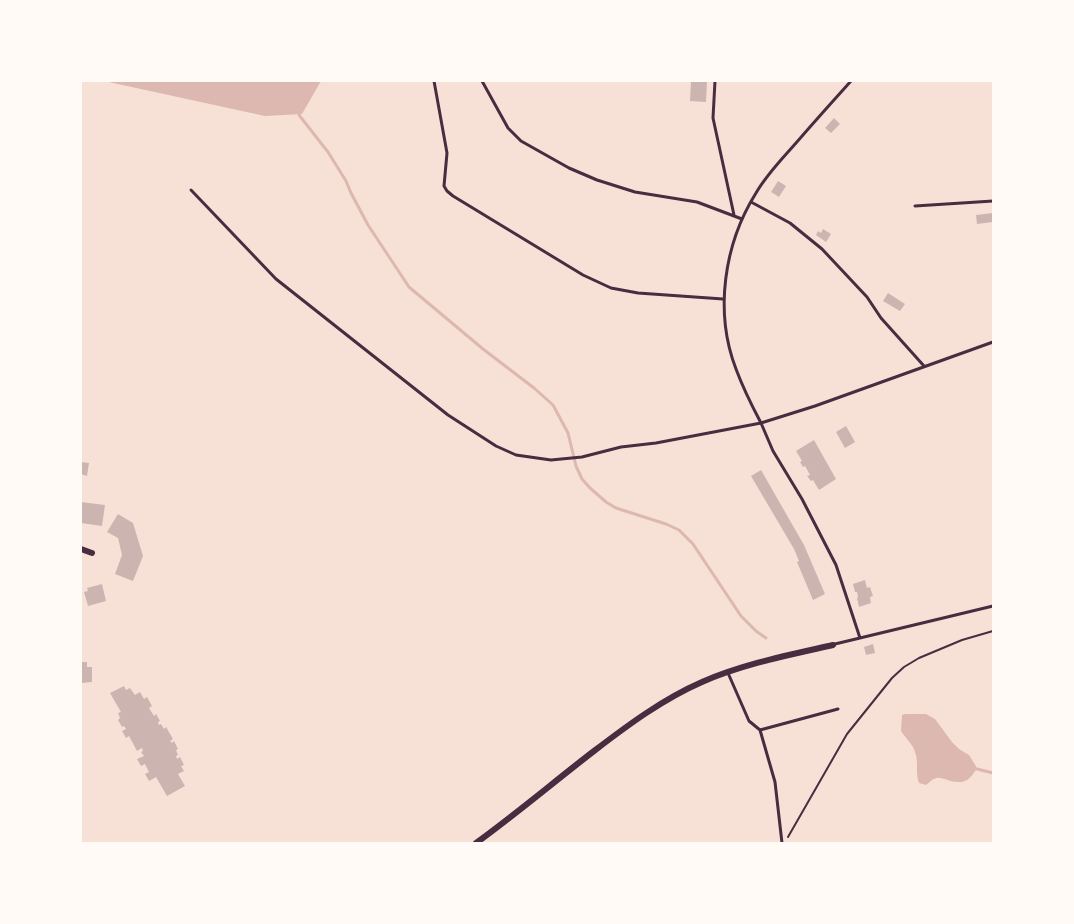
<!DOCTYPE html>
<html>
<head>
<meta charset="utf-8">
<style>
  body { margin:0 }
  #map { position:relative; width:1074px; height:924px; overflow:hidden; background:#f7e1d7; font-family:"Public Sans",sans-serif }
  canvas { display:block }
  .frame { position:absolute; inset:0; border:82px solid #fffaf5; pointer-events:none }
</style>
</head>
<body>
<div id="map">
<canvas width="1074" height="924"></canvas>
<div class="frame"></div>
</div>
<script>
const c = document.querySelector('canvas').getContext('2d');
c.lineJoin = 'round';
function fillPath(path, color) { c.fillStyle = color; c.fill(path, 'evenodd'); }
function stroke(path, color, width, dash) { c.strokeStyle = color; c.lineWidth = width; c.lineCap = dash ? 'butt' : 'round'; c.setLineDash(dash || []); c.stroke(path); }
fillPath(new Path2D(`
  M104,81H321L302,114L265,116Z
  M905,714H926L935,719L952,742L959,749L969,755L977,768V769C973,773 972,777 967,780C953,787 942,774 934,779C931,780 929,783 926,785L919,783C915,773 919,762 915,752C913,744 905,738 901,731L902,715Z`), '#dcb8b0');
stroke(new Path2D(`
  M299,115L328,152L346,181L351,193L368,225L409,287L483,349L534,388L553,405L568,433L576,466L582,479L590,488L606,502L616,508L666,524L679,530L693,544L741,616L756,631L766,638
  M977,769L993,773`), '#dcb8b0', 3);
fillPath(new Path2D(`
  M691,81H707L706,102L690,101Z
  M834,118L840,124L831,133L825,128Z
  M778,181L786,186L779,197L771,192Z
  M993,213V222L977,224L976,215Z
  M823,229L831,234L826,242L816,235L818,231L821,233Z
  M888,293L905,304L900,311L883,301Z
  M846,426L855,442L845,448L836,432Z
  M814,440L836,479L819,490L813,480L811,481L807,476L810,475L805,466L803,467L800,462L802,461L796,451Z
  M81,462L89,463L87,476L81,474Z
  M761,470L804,545L825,594L813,600L797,562L799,561L794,549L751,476Z
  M81,502L105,505L102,526L81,523Z
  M118,514L133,523L143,556L133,581L115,574L122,555L118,538L107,532Z
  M865,580L867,588L870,587L873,596L870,597L871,603L859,607L857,598L858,597L857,592H855L853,584Z
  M102,584L106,601L88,606L84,592L88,591L87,588Z
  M873,644L875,653L866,655L864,647Z
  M81,662H87V667H92V682L81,683Z
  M124,686L126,690L130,688L135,695L140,692L144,699L147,697L152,706L149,708L154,716L156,714L160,721L158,722L159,725L161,724L164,729L166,727L173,739L170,741L172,743L174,741L178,749L176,750L178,755L176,756L177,759L180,757L184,765L181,766L184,771L178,774L185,786L167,796L156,777L149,781L145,774L149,772L145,764L141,766L137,759L144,756L141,752L143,751L142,748L137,751L129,736L126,738L122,731L126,729L124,726L122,727L118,720L120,718L118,713L121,712L110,693Z`), '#ccb4b1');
stroke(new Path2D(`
  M788,837L847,734L892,678L904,667L919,658L962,640L993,631`), '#4a2c40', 2);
stroke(new Path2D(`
  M434,81L447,153L444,186L447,191L453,196L583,275L611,288L638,293L723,299
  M482,81L508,128L521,141L569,168L597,180L635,192L697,202L742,219
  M715,81L713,118L734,215
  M851,81C833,101 814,122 796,143C782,159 767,174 756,193C724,244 714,312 736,369C743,388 752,406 761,423L815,406L993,342
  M191,190L276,279L448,415L496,446L516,455L551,460L582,457L621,447L656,443L761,423L773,451L802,499L836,565L860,638
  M751,202L790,223L822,249L867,297L881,318L924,366
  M915,206L993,201
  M835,644L993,606
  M728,673L749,721L760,730L775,782L782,843
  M760,730L838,709`), '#4a2c40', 3);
stroke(new Path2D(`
  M81,549L92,553
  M476,843C516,814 555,781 594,751C628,725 663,699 702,682C743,664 789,655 833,645`), '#4a2c40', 6);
</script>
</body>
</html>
